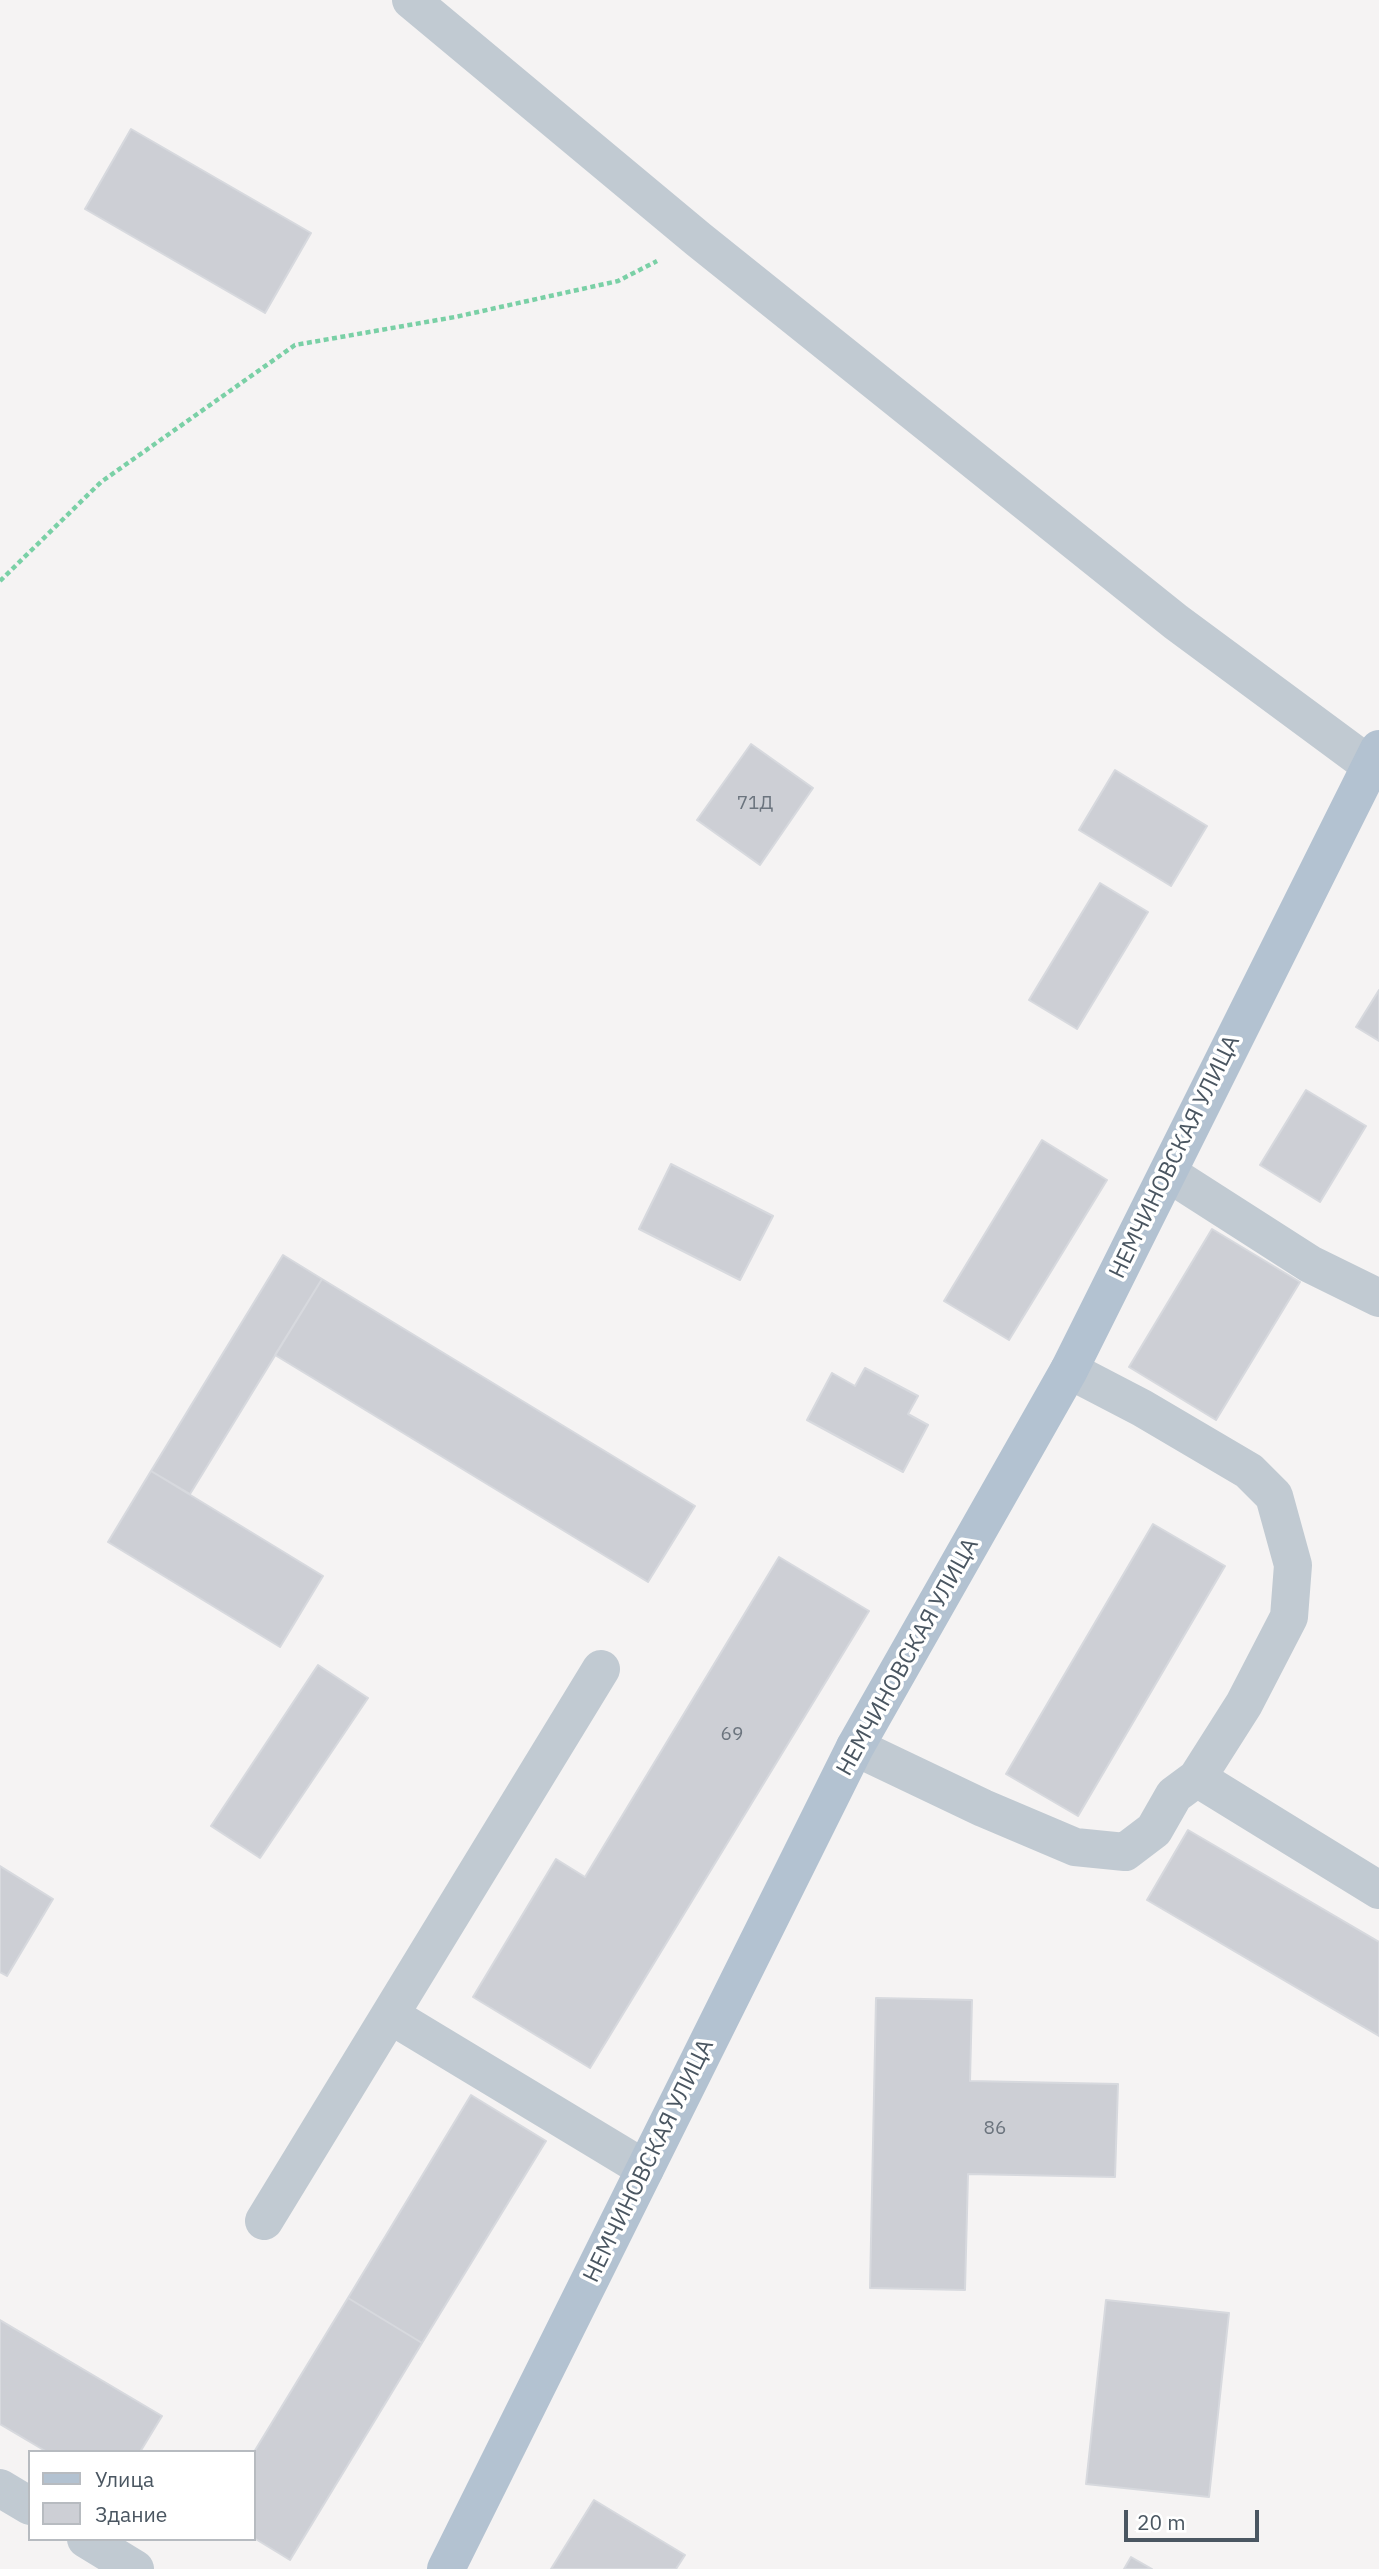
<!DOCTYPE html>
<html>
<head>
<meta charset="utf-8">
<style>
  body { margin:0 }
  #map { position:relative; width:1379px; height:2569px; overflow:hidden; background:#f5f3f3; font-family:"IBM Plex Sans",sans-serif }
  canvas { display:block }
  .legend { position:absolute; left:28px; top:2450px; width:228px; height:91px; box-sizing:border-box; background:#fff; border:2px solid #b7bbc0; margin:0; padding:9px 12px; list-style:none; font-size:21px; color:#4a5661 }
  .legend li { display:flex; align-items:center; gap:14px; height:35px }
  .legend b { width:35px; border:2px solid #b7bbc0 }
  .scale { position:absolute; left:1124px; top:2510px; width:135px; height:32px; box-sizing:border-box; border:4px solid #4a5661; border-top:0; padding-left:9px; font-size:21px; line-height:24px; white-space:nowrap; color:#4a5661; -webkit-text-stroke:5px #fff; paint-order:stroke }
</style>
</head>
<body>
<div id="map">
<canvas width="1379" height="2569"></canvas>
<ul class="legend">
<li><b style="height:9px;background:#b3c2d1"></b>Улица</li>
<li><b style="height:19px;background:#cdcfd5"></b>Здание</li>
</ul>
<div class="scale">20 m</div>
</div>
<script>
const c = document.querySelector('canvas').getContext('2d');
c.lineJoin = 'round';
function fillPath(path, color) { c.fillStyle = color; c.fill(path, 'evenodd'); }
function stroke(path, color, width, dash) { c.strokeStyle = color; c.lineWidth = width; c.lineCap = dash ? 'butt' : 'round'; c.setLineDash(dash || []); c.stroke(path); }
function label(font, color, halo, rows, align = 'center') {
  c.font = font + ' "IBM Plex Sans",sans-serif'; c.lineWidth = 7; c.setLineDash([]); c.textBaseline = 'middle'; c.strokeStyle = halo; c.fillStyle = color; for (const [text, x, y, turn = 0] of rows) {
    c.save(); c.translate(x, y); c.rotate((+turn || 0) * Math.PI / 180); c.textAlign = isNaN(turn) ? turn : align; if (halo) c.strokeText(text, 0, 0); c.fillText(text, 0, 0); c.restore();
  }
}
const building = new Path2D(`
  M131,129L311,233L265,313L85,209Z
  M751,744L813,788L760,865L697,820Z
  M1115,770L1207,826L1171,886L1079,830Z
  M1100,883L1148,912L1077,1029L1029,1000Z
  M1379,990V1041L1356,1027Z
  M1306,1090L1366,1126L1320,1202L1260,1165Z
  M1042,1140L1107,1180L1009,1340L944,1301Z
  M671,1164L773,1216L740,1280L639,1229Z
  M1212,1229L1300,1282L1216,1420L1129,1367Z
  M283,1255L322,1279L190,1494L151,1471Z
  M322,1279L695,1506L648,1582L275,1355Z
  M865,1368L918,1396L908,1414L928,1425L903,1472L807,1420L832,1373L855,1386Z
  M151,1471L323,1576L280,1647L108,1542Z
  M1153,1524L1225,1566L1078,1816L1006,1774Z
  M779,1557L869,1611L590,2068L473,1997L556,1859L585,1877Z
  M318,1665L368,1698L260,1858L211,1826Z
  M1188,1830L1379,1942V2036L1147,1900Z
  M0,1866L53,1899L7,1976L0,1972Z
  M876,1998L972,2000L970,2081L1118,2084L1115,2177L968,2174L965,2290L870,2288Z
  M471,2095L546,2141L422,2343L348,2298Z
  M348,2298L422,2343L290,2560L254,2538V2452Z
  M1106,2300L1229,2313L1209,2497L1086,2484Z
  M0,2320L162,2416L140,2452H47L0,2424Z
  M594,2500L685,2555L676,2569H551Z
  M1131,2557L1152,2569H1124Z`);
fillPath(building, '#cdcfd5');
stroke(building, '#d7d9de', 2);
stroke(new Path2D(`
  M0,581L101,482L295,345L455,317L618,281L657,261`), '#7ad0a6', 4.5, [5, 3.5]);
stroke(new Path2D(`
  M411,0L698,239L1176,622L1379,772
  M1168,1173L1310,1264L1379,1298
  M1069,1370L1142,1408L1249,1471L1274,1496L1293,1565L1289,1617L1244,1704L1197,1778
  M855,1747L983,1808L1075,1847L1125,1852L1154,1830L1174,1795L1197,1778L1379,1890
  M390,2015L645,2169
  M264,2221L601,1669
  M0,2488L30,2506
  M86,2539L135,2569`), '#c1cad2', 38);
stroke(new Path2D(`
  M446,2569L855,1747L1069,1370L1379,749`), '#b3c2d1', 38);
label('19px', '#6b747e', null, [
  ["71Д",755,804],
  ["69",732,1735],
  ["86",995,2129]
]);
label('23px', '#4a5661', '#fff', [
  ["НЕМЧИНОВСКАЯ УЛИЦА",1175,1157,-64],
  ["НЕМЧИНОВСКАЯ УЛИЦА",908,1657,-61],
  ["НЕМЧИНОВСКАЯ УЛИЦА",649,2161,-64]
]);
</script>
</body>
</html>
